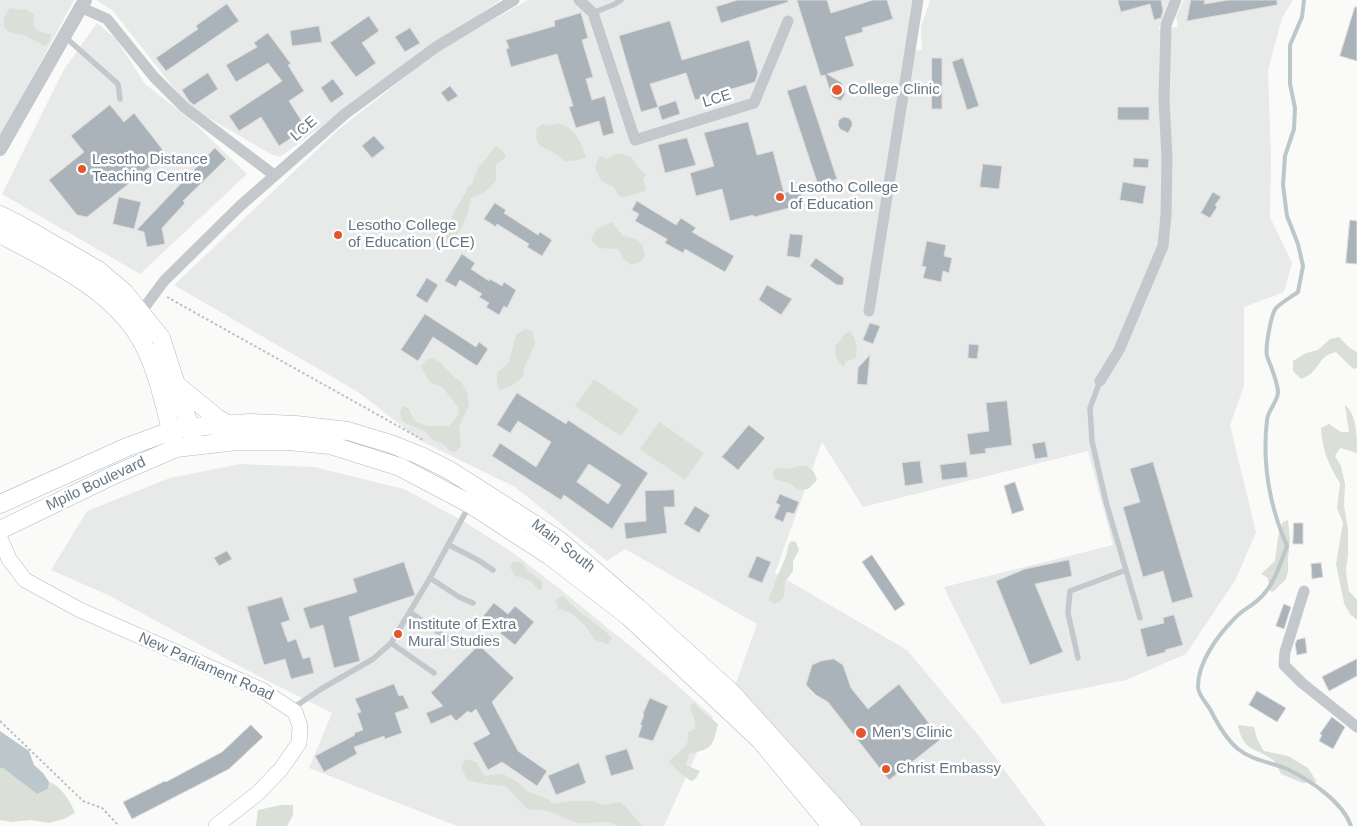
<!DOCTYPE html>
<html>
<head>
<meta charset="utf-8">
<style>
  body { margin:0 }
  canvas { display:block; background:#fafaf8 }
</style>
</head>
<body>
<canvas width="1357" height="826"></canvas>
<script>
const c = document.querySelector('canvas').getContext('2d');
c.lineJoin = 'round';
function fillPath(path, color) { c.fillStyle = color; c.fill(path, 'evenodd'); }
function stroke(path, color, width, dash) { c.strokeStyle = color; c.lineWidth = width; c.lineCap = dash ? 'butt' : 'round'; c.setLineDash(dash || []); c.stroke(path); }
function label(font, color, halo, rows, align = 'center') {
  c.font = font + ' Helvetica,sans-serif'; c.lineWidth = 5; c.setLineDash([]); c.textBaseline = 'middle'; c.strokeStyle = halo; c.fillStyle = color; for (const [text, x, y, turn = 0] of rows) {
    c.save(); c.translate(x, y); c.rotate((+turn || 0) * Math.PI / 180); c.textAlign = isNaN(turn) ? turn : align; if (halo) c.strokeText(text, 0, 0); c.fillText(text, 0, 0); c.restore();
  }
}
fillPath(new Path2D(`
  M0,0H74L0,138Z
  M96,0H501L434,44L280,157L271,154L188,106L113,11Z
  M528,0H918L910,51L922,50L921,27L930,0H1172L1158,29L1178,27L1176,16L1184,0H1293L1282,18L1268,70L1271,156L1270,217L1292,263L1284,292L1244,307V386L1230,425L1256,532L1236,579L1186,654L1126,680L1002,704L950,600L944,587L1113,545L1088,451L863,507L822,442L775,573L907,650L983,741L1046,826H863L734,689L757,624L625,549L607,561L515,487L421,441L358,392L174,285L338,130L438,51Z
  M97,23L116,39L145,84L192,121L247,174L140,274L2,194L63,71Z
  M240,464L314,467L404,489L463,521L512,552L560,589L662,672L713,717L664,826H457L309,768L332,713L258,676L110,596L51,570L87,511L170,478Z`), '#e8e9e9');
fillPath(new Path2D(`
  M10,8L19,10L25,9L34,15L33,26L38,31L51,35L49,43L45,46C39,43 32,39 26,36C21,34 15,34 10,32C0,28 4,14 10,8Z
  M543,124C552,128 551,124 559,124C574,126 583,146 586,158C578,159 573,162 566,161C561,160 559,156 556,154C543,146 533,147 537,128Z
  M496,146L503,151L506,157L496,165V180L486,191L471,198L467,216L451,246H443L438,243L437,239C449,229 456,204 466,193V189L472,184L478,168Z
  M616,154C641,154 630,166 646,174L643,179L646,188V191C636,193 630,197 619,197L614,187L601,181L595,168L599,157H604L607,159Z
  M612,222L623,236C638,239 643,240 645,256L640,262L631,265L624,259L618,249L599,248L591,240L597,229Z
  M525,329L532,331L535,344L524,368L523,377C516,383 510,388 500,390L497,385V373L509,362L516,335Z
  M850,331C856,338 859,351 855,359L846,361L843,367L836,357L835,347L845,334Z
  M1339,337L1350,348L1357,352V368L1354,369L1348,364L1336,352C1316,356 1321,372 1301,379L1293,371V361L1306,353L1318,350L1330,339Z
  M432,358L440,362L454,377L461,382L467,392L469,406L459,425L461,446L455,452L450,451L443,444L431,439L425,431L405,423L401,419L400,412L403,406L408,408L415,421L426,426H449L456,418L459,412L458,407L443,388L430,382L421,367L426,360Z
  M594,379L639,410L621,436L575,406Z
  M1345,405C1357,414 1357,439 1357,453L1340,448L1335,456L1341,466L1345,484L1344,505L1348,530V555L1346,569L1347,580L1349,591L1357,600V620L1350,614L1344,603L1336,564L1343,523L1337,508L1340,483C1329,467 1322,449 1321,428L1329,424L1341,432H1349Z
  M659,422L704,453L685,480L640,449Z
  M799,466H807L814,472L817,480L808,489L798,490L792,484L774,479L773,472L777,468L787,469Z
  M1288,520L1290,541L1288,558V571L1286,579L1273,592L1270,591L1268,578L1261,574L1275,561L1278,537L1283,522Z
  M791,541L796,542L799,550L793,561V571L785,582L784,596L780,601L774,604L769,600C769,594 773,591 774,586C777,575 782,567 786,556C788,550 787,546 791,541Z
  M513,561L522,563L529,572L538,578L542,582V589L539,590C532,581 527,578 515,576L510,567Z
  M562,596C567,599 567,600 571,604C583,616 600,625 612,638L608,644L595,640L584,624L570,612L558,609L556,600Z
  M694,702L698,708L718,724C712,748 713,748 689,754L686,765L700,771L696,778L692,781C688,780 671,765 669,762C678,749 690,751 688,732L695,729C696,720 692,714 690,706Z
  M1238,725L1254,727L1257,739L1264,751L1288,756L1308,768L1317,782L1303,783L1281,774C1279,770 1277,763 1273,760C1255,747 1243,752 1238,725Z
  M465,759L476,762L485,776L502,774L516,781L528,792L548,799L553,804L574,801H593L603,805L620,802C629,809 635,818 642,826H619L608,822L580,823L571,821L549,811L527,809L506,786L485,784L468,780L461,768Z
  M0,768H3L37,794L48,789L49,782C60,785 72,803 75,813L64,819L49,823L31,820L11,822L0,820Z
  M281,805H293V815L287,826H256L258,810Z`), '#dadfd7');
fillPath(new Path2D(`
  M0,731L29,751L34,765L43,773L49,782L48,789L37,794L3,768H0Z`), '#bbc7cb');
stroke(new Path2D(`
  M1304,0L1302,17L1290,45V84L1295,108L1294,129L1285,156L1283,185L1287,216L1298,244L1303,266L1298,292C1291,297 1282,302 1276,308C1271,314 1265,348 1267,356C1271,368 1277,379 1278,392C1278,401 1268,410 1267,420C1262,463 1270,507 1287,546C1280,564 1274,586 1259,599C1252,606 1242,610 1235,618C1218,635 1198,662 1198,686C1197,693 1206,703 1210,709C1217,723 1226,739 1238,749C1253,761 1271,762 1287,769C1310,780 1343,802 1351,826`), '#bbc7cb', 4);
const building = new Path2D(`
  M738,0H788V2L721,23L716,7Z
  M797,0H827L831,13L873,0H887L893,19L862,28L863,32L845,37L854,66L827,74L842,83L845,94L841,101L832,97L825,75L821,76Z
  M1118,0H1161L1163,11L1161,18L1154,20L1150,4L1121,12Z
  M1191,0H1205L1204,4L1229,0H1277V5L1187,21Z
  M227,4L239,21L166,71L156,58L198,29L196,26Z
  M1355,7H1357V61L1340,56Z
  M581,13L588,38L582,40L593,77L586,79L592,100L605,96L614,133L603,136L599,121L576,128L569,107L573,106L557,54L511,67L506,49L509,48L506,40L555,26L554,21Z
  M369,16L379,31L362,43L376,63L356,77L330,43Z
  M670,21L682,60L749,40L758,73L755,82L695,100L686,73L650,84L658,107L641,112L619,36Z
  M319,26L322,42L292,46L290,31Z
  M410,28L420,43L405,52L395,37Z
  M268,33L291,64L288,65L304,91L289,101L306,128L279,146L261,117L239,131L229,116L282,81L268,63L236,82L226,65L257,47L254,43Z
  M932,58H942V109H932Z
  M963,58L979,106L967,110L952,62Z
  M208,73L218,89L194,105L189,101L182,90Z
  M333,79L344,94L331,103L321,88Z
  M806,85L837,179L818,185L787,91Z
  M450,86L458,96L448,102L441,93Z
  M676,101L680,114L662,120L658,107Z
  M110,105L124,122L134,113L166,154L87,217L77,215L49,180L84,152L71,136Z
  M1118,107H1149V120H1118Z
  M844,117L849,118L852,122V126L848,133L840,129L838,125L839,120Z
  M748,122L757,155L773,151L784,193L801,188L805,204L754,217L753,215L730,221L722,189L696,196L690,173L714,166L704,133Z
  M374,136L385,148L372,158L362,146Z
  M687,138L696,165L665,173L658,145Z
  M215,148L226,159L183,201L185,203L162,228L165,244L147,247L144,232L137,230Z
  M1134,158L1149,159L1148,168L1133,167Z
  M983,164L1002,166L999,189L980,187Z
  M1123,182L1146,186L1143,204L1120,200Z
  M1213,192L1221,197L1215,205L1217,207L1210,218L1201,213Z
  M119,197L141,202L134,229L113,224Z
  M637,201L676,225L681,218L696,228L692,232L734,256L725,272L685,249L683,253L665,243L667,239L635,221L639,214L632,210Z
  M495,203L506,210L504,213L538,235L540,232L552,240L542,256L527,247L529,244L497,224L496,227L484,219Z
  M1350,220L1357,221V264L1346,263Z
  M790,234L803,235L800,258L787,256Z
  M927,241L946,245L944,256L952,258L949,273L943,271L941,282L923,278L926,267L922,266Z
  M462,254L475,263L471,269L489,281L490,279L502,286L504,282L516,290L507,308L504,306L499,315L486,307L489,303L479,297L482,294L460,280L456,287L445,281Z
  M816,258L844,278L843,285H837L810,266Z
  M427,278L438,285L427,303L416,296Z
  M767,285L792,299L781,315L759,300Z
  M425,314L476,347L479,342L488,349L477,366L433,337L418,361L401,350Z
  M870,323L880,326L873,344L863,340Z
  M969,344L979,345L977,359L968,358Z
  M870,355L867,385L857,384L858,368Z
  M517,393L566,424L568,420L648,473L612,529L564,495L561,500L492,456L500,443L536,467L551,442L518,421L510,433L497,425ZM589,464L621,485L608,504L577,482Z
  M1007,401L1012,445L985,449L986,453L970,455L967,434L989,431L986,403Z
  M749,425L765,438L738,470L722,457Z
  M1045,442L1048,457L1035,459L1032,444Z
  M920,461L923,483L905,486L902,463Z
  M966,462L968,477L942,480L940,465Z
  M1153,462L1193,597L1172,603L1163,571L1143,577L1123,507L1140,502L1130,469Z
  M1015,482L1024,510L1012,514L1004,486Z
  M674,490L675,507H664L667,533L626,539L624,523L646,521L645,491Z
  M780,494L799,502L794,514L787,512L783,522L774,518L780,505L776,503Z
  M695,506L710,515L699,533L684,524Z
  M1294,523H1303V544H1293Z
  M227,551L232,559L219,566L214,558Z
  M872,555L905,604L895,611L862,562Z
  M757,556L771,562L762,583L748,577Z
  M1069,560L1072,576L1035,584L1063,652L1030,665L996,581L1025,569Z
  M404,562L415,595L349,617L360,661L334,668L323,625L310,629L303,608L357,592L353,579Z
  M1321,563L1323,577L1312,579L1311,564Z
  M282,597L290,620L281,623L288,642L296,639L303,659L310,657L314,673L291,679L285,659L264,665L247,607Z
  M494,603L508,614L515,606L534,622L515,645L500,633L502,631L483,617Z
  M1284,604L1291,607L1284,629L1276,626Z
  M1174,615L1183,645L1165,650L1166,652L1147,657L1140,629L1164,623L1163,618Z
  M1305,638L1307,653L1297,655L1295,644L1297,640Z
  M479,645L514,678L492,702L518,751L547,771L537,786L502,762L488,770L473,743L490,734L476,709L471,713L468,711L456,721L451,715L431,724L426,713L443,706L431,693Z
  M834,659L843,665L851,688L868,709L899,684L941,739L889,780L828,702L816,695L806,685L812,665L821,661Z
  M1357,659V676L1329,691L1322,677Z
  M394,684L399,696L403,695L409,708L395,713L402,733L385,739L384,736L354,747L357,754L324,772L315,756L355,735L354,733L363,730L357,713L361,712L355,699Z
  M1257,691L1286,708L1277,722L1249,705Z
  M650,698L668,706L653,741L638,737L642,725H640L644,715L643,714Z
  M1332,717L1345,727L1333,749L1319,741L1322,735L1320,734Z
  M251,725L263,737L229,769L132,819L123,802L165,781L166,782L222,752Z
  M627,749L634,769L611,776L605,756Z
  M579,763L586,783L556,795L548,776Z`);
fillPath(building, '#aab3b9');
stroke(building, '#dcdcda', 1);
const secondary = new Path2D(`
  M0,538L9,559L25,580L80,610L262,690L295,712L300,726L299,743L281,769L258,793L216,826`);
const primary = new Path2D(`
  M0,215L20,225L98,270L124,292L161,338L194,440
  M0,234C48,259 114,291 141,340C159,372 165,410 175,445`);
const trunk = new Path2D(`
  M178,386L217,418L227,424
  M0,504L127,447L171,431L190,427L250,423L296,425L348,431L391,444L421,456L449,470L559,540L637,607L731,692L852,826
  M0,530L116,474L176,448L237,441H288L330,445L400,467L470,504L550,556L628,616L760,740L831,826`);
stroke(secondary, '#b3babf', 16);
stroke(primary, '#b5babe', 19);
stroke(trunk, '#b4b9bd', 19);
stroke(new Path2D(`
  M167,297L423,440
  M0,721L83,801L102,808L119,826`), '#bbbfc2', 2, [2.5, 2.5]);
stroke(new Path2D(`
  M593,13L615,4L621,0
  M64,36L118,84L120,99
  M1100,381L1090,408L1092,441L1106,502L1140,618
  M449,545L478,560L493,570
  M430,578L459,597L473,603
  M410,612L451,641
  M391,643L434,673
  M1078,658L1068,613L1070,591L1126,570
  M293,708L321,689L373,659L391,643L430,578L469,506`), '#c3c8cc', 5.5);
stroke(new Path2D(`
  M579,0L593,13L635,140L754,103L788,21
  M80,7L107,19L154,77L184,107L274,175
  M869,311L918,0
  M141,312L164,281L240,206L345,114L436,47L514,0
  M1100,381L1119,350L1163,246L1166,215L1167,158L1164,100L1166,25L1176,0
  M1304,591L1285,652L1284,665L1302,683L1357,727`), '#c3c8cc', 11);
stroke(new Path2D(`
  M0,149L85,0`), '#c3c8cc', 14);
stroke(secondary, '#fff', 15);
stroke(primary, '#fff', 18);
stroke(trunk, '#fff', 18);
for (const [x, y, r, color] of [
  [837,90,6,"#e4572e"],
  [82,169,5,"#e4572e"],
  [780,197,5,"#e4572e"],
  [338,235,5,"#e4572e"],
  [398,634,5,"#e4572e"],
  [861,733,6,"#e4572e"],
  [886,769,5,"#e4572e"]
]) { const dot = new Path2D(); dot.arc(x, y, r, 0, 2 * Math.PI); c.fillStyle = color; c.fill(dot); stroke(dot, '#fff', 2); }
label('15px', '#657683', '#fff', [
  ["College Clinic",848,90],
  ["Lesotho Distance",92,160],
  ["Teaching Centre",92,177],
  ["Lesotho College",790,188],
  ["of Education",790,205],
  ["Lesotho College",348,226],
  ["of Education (LCE)",348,243],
  ["Institute of Extra",408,625],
  ["Mural Studies",408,642],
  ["Men's Clinic",872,733],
  ["Christ Embassy",896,769]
], 'left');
label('15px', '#657683', '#fff', [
  ["LCE",717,99,-17],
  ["LCE",304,129,-41],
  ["Mpilo Boulevard",96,484,-25],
  ["Main South",563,546,38],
  ["New Parliament Road",206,667,24]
]);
</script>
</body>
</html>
